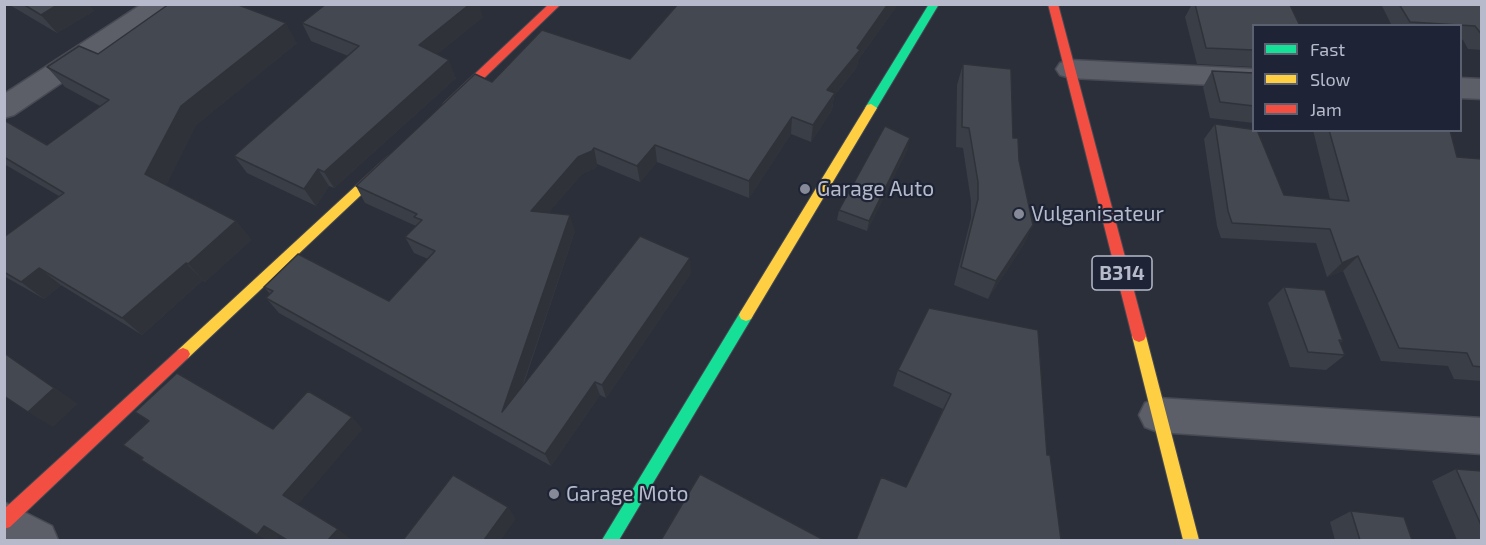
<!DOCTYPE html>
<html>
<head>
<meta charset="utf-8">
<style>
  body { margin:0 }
  #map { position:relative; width:1486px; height:545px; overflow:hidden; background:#2b2f3a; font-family:"Exo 2",sans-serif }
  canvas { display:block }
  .frame { position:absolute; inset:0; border:6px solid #b6baca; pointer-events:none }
  .legend { position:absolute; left:1252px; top:24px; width:210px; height:108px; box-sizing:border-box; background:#1e2435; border:2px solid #5b6071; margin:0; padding:8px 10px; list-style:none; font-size:18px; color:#b6baca }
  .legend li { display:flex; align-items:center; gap:12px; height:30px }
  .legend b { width:30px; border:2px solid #5b6071 }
</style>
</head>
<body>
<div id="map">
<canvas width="1486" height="545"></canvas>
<div class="frame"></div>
<ul class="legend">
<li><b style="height:8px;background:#16e098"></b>Fast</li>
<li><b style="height:8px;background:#ffcf43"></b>Slow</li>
<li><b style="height:8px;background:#f24e42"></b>Jam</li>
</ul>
</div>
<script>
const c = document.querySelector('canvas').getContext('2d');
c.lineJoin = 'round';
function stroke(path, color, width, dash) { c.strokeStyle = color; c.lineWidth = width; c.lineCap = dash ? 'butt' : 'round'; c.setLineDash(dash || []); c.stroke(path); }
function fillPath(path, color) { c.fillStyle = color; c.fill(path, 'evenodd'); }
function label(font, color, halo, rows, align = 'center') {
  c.font = font + ' "Exo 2",sans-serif'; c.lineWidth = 4.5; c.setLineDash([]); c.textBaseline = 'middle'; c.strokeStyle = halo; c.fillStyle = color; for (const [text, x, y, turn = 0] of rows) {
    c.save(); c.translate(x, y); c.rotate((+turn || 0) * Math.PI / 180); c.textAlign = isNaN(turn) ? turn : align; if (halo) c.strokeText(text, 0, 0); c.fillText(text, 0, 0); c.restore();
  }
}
const street = new Path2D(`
  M142,4H172L169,10L14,115L4,118V94Z
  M1070,60L1254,69V87L1070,78L1060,75L1056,69L1060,63Z
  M1460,78L1482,79V99L1460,98Z
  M1158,398L1482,418V454L1158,432L1145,427L1139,415L1145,403Z
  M4,502L52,526L58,540H4Z`);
const fast = new Path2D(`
  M929,4H939L875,111H867L865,108Z
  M746,309L751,311L753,315L751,319L619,540H602L741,311Z`);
const slow = new Path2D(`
  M871,104L877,108L751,319L746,321L741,319L739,315L741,311L867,105Z
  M391,155L395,157L397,160L395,163L188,358L183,360L178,358L176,354L178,350L387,157Z
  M1139,330L1144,332L1146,336L1199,540H1183L1132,336L1134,332Z`);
const jam = new Path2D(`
  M549,4H561L452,109H444L442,106L444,103Z
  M1048,4H1058L1146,336L1144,340L1139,342L1134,340L1132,336Z
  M183,348L188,350L190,354L188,358L10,527L4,529V509L178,350Z`);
stroke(street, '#474a53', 3);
stroke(fast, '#474a53', 2);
stroke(slow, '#474a53', 2);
stroke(jam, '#474a53', 2);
fillPath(street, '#5c5e68');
fillPath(fast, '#16e098');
fillPath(slow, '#ffcf43');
fillPath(jam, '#f24e42');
fillPath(new Path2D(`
  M8,4H88L94,11L57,33Z
  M1192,4H1278L1254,26V67L1197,64L1185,17Z
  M1381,4H1482V50L1468,49L1463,40L1461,39V26H1392Z
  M896,7L858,60L857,67L834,96L832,110L811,142L791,134L749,198L657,162L640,182L597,164L596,168L582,174L548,213L575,231L523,386L691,273L606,398L600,395L551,466L279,313L266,298L270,294L264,287L389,301L428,259L414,253L405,237L416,226L365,203L356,186L492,82L630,59Z
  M483,17L437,54L456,78L334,188L329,186L316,206L247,173L234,156L348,56L311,41L302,23Z
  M297,43L196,125L166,185L236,221L251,240L205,282L203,280L142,335L61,285L44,299L4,276V237L59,196L4,164V120L47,145L100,106L65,87L47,67L98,54Z
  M963,64L1013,138L1019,160L1033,225L1024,244L988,299L954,285L971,218V201L963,148L956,147L957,85Z
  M1212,71L1254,73V123L1210,118L1203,87Z
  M1215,124L1284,195L1330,199L1313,130H1450L1457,157L1482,159V381L1454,379L1448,366L1381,361L1343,271L1327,277L1316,243L1221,238L1217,226L1204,139Z
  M908,148L867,231L837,220L839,210Z
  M1284,287L1343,341L1340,343L1345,355L1326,370L1290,367L1268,303Z
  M929,308L1047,455L906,487L943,409L893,386L898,370Z
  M1456,469L1482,471V540H1457L1432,481Z
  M1351,511L1412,540H1335L1330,522Z`), '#3a3e46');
fillPath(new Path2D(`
  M59,4H88L94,11L57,33L41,15Z
  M470,4H479L483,17L426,63L419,45Z
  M888,4H896V7L858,60L857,67L834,96L832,110L811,142L813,125L827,90Z
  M286,23L297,43L196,125L162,193L145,174L181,106Z
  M449,60L456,78L334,188L324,172Z
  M792,117L791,134L749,198V181Z
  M910,138L908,148L867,231L869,221Z
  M655,145L657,162L640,182L637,166Z
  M594,148L597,164L596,168L582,174L536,227L531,211L578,157Z
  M318,169L329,186L316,206L304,189Z
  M570,215L575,231L509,425L502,412Z
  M236,221L251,240L205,282L188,264Z
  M1033,225L1024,244L988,299L996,281Z
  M1358,256L1343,271L1327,277L1342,263Z
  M690,258L691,273L606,398L602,385Z
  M186,263L203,280L142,335L122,318Z
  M39,268L61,285L44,299L21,282Z
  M4,352L78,404L53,427L28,412Z
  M595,382L600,395L551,466L545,454Z
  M352,417L363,429L297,506L283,495Z
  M508,507L516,519L501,540H484Z
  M264,526L280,536L276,540H266L257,535Z
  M338,529L351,539L349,540H328Z`), '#303239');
const building = new Path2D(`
  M23,4H59L41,15Z
  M169,4H236L286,23L181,106L145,174L236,221L188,264L186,263L122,318L39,268L21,282L4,272V237L64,193L4,157V120L47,145L109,100L47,67L79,46L98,54Z
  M326,4H470L419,45L449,60L324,172L318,169L304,189L234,156L359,46L302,23Z
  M678,4H888L857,48L860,50L827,90L835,93L813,125L792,117L749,181L655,145L637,166L594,148L592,151L578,157L531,211L570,215L502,412L640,236L690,258L602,385L595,382L545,454L266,298L273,291L264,287L298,254L389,301L435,251L405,237L422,220L414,217L417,214L356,186L475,74L492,82L542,30L630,59Z
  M1195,4L1290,5L1300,26H1254V50L1206,48Z
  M1399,4H1482V35L1475,26L1410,22Z
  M963,64L1011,69L1013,138H1018L1019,160L1033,225L996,281L961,267L978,199V182L969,128L962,127Z
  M1212,71L1254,73V106L1220,102Z
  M1215,124L1257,130L1284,195L1349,201L1329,130H1450L1457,157L1482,159V367L1473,366L1467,353L1399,348L1358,256L1342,263L1330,229L1232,223L1228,211Z
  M885,126L910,138L869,221L839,210Z
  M1284,287L1325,290L1343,341L1339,340L1345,355L1308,352Z
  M929,308L1038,330L1047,455H1050L1061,540H856L881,477L906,487L951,394L898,370Z
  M4,353L54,388L28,412L4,396Z
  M177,373L273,429L308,391L352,417L283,495L338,529L328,540H287L264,526L257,535L141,460L143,458L123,445L149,421L135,412Z
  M1456,469L1482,471V527Z
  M700,474L824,540H661Z
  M453,475L508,507L484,540H403Z
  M1351,511L1404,517L1412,540H1360Z`);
fillPath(building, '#444851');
stroke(building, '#303239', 1.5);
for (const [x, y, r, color] of [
  [805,189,6,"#858998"],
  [1019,214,6,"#858998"],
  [554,494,6,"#858998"]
]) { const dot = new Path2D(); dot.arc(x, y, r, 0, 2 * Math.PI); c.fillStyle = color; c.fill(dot); stroke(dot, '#1e2435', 2); }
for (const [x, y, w] of [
  [1122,273,60]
]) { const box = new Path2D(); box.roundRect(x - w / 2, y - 17, w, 34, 4.5); c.fillStyle = '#1e2435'; c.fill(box); stroke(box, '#b6baca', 1.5); }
label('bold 20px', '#b6baca', null, [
  ["B314",1122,273]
]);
label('21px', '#b6baca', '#1e2435', [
  ["Garage Auto",817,189],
  ["Vulganisateur",1031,214],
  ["Garage Moto",566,494]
], 'left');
</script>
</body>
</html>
